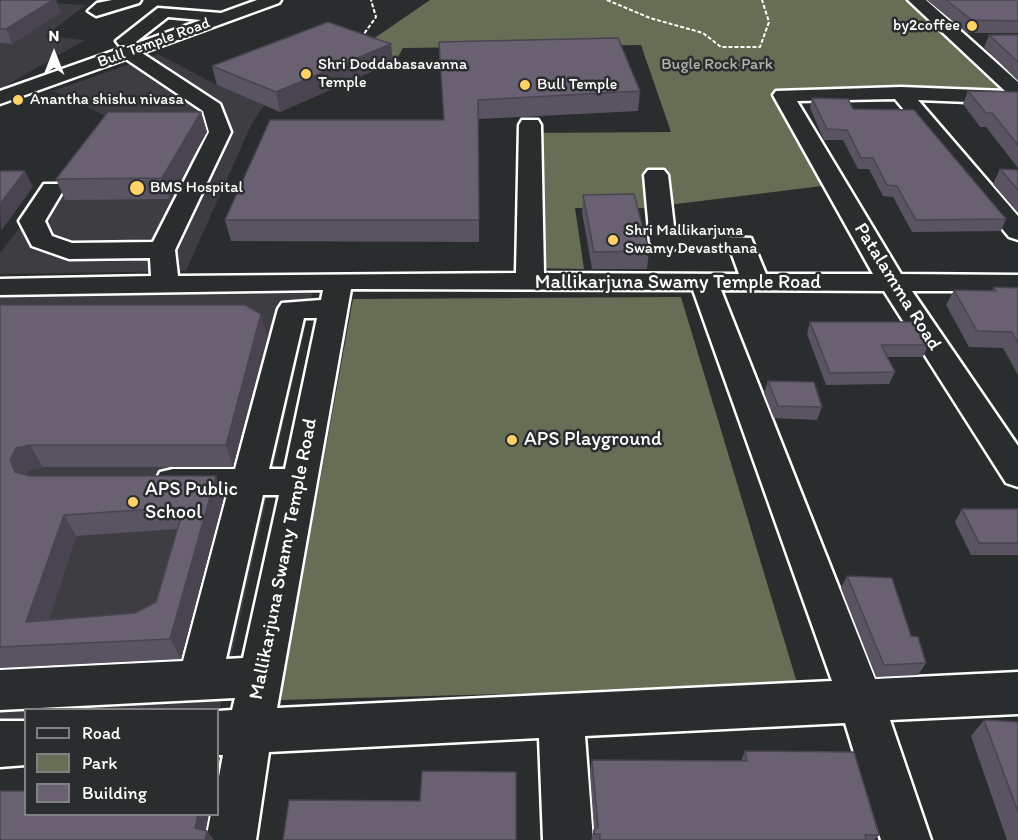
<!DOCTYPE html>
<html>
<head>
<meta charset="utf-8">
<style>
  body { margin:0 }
  #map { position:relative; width:1018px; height:840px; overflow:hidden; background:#2a2d2e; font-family:Itim,sans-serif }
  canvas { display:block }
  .legend { position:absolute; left:24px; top:708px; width:195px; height:108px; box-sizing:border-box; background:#2a2d2e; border:2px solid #7f8182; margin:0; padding:8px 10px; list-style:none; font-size:18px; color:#fff }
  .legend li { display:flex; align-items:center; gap:12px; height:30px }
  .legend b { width:30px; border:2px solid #7f8182 }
  .north { position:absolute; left:24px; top:24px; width:60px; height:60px; -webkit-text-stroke:4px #2a2d2e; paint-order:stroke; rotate:0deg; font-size:16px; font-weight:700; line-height:24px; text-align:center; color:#fff }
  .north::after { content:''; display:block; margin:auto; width:21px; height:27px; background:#fff; clip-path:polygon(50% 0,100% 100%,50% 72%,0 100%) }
</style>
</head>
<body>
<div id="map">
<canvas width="1018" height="840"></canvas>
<ul class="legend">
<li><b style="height:8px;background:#2a2d2e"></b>Road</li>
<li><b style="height:16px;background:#666e55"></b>Park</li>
<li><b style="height:16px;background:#696172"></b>Building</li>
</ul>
<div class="north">N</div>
</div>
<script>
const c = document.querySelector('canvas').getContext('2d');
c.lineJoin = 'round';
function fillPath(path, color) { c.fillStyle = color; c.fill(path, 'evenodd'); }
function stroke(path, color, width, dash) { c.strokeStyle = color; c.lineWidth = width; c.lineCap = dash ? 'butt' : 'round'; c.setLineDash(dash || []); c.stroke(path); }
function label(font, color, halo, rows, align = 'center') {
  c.font = font + ' Itim,sans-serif'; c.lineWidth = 5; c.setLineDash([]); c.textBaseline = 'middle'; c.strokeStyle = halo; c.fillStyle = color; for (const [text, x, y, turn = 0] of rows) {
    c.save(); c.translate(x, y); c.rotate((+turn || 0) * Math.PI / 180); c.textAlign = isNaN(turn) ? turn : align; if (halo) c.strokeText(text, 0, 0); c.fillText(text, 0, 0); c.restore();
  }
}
fillPath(new Path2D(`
  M0,0L86,5L45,36L85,40L0,89Z
  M158,54L217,85L264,105L252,123L186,271L0,274V253L106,116L53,91Z
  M313,291L218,716V710H26L25,725L0,726V295Z`), '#3d3d42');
fillPath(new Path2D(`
  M430,0H908L1010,95L777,93L830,185L644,208H575L584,269L531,268L528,133L671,132L641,45L403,48L395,62L360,48Z
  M681,297L798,686L280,700L353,299Z`), '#666e55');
const minor = new Path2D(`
  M112,0H141L139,3L96,16L88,11L97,3Z
  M257,0H281L279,3L142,53L220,104L231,132L175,250L178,276L516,273L519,125L522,120H538L541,125L544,273L739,274L731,252L654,248L650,242L644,175L648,170H664L668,175L675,235L751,238L766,274H873L773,95L776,91L901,87L1005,91L908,0H926L1018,82V104L918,100L1018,216V240L1009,237L895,99L797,101L901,274L1018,275V291H912L1018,446V487L1006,483L884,291L721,290L875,679L1018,672V714L890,720L931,840H881L845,723L585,736L593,840H543L539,738L269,752L256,840H206L211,814H218V782L223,755H218V711L232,710L235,698L0,710V670L183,661L227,495H173L160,492L155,482L160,472L173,469H235L278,309L282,303L321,300L323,290L0,295V279L151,276L150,258L69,259L32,246L19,221L44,184H60L64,189L45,221L52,236L72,243L153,242L209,132L203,111L126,59L0,104V91L130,45H119L116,41L158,8L221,13ZM168,17L201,20L132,45ZM351,289L693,290L832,681L277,708ZM304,318H317L285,469H269ZM263,495H279L243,658L226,659Z
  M0,721H26V765L0,767Z`);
stroke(minor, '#fff', 5);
stroke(new Path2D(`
  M607,0L650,18L703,33L721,47H760L769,22L762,0
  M361,38L376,17L371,0`), '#fff', 2, [4, 2]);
fillPath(minor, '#2a2d2e');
fillPath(new Path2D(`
  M0,0L61,12L12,44L0,43Z
  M927,0H1018V33H967Z
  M989,35H1018V81L984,47Z
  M439,42L640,91L638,111L479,119V242L231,241L225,220L444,120Z
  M393,62L280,112L217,85L212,66Z
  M968,91L1018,92V168L986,127H980L963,104Z
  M812,98L853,109L1006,219L1001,231L912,232L893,197L883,196L869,169H858L843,140H824L810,108Z
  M201,112L207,132L169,199L65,200L56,179Z
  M1000,169L1018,170V213L993,184Z
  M583,195L649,251L647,269H592L582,212Z
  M994,287L1018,288V375L1003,348L969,347L946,305L954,290L992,291Z
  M0,305L267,335L233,467H43L29,470L26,475L224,497L181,659L0,668ZM177,529L156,602L135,613L49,620L76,536Z
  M810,322L928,345L923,357H887L895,372L889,384L826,385L807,334Z
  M768,381L822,407L817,420L774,418L764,393Z
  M962,509H1018V555H971L955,522Z
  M847,576L911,636L926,663L918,675L876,677L841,588Z
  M984,720L1018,722V840H1007L971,736Z
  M745,751L879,835L874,840H591L594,829L590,773L592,760L741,761Z`), '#5a5362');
fillPath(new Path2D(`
  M53,0H56L61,12L12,44L6,29Z
  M391,44L393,62L280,112L276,92Z
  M201,112L207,132L169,199L162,178Z
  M25,171L33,187L1,231L0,204Z
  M261,314L267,335L233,467L226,445Z
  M30,445L43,467L29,470L23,481L15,472L10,460L16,448Z
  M216,476L224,497L181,659L170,639Z
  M64,515L76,536L42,642L26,622Z
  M198,814H209L204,840L195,828Z
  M207,831L214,840H205Z`), '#4a4450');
const building = new Path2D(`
  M0,0H53L6,29H0Z
  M946,0H1018V21L972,20Z
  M328,22L391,44L276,92L212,66Z
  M989,35H1018V62Z
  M618,38L640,91L478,100L479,220H225L270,120H444L439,42Z
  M968,91L1018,92V145L992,113H986Z
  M812,98L848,99L853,109L914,110L1006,219L916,220L897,186L887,185L873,158H861L847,130L827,129Z
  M108,112H201L162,178L56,179Z
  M1000,169L1018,170V190Z
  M0,171H25L0,204Z
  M634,194L649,251L594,252L583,195Z
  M994,287L1018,288V343L1012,332L977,331L954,290L996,291Z
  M0,305H245L261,314L226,445H30L16,448L10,460L15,472L30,476H216L170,639L0,647ZM184,507L156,602L135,613L26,622L64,515Z
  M810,322H914L928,345H881L895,372L830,373Z
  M768,381L814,382L822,407L778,406Z
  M962,509H1018V543H979Z
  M847,576L892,578L911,636L918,637L926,663L884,665Z
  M984,720L1018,722V812Z
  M745,751L854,752L879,835H865L866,840H600V834H594V830L598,827L592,760L747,761Z
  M422,771L516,772V840H283L289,800L420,801Z
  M0,791H26V814H198L195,828L207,831L205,840H0Z`);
fillPath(building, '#696172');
stroke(building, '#4a4450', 1.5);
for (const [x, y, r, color] of [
  [972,26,6,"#ffd166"],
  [306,74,6,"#ffd166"],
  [525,85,6,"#ffd166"],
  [18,100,6,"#ffd166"],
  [137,188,8,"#ffd166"],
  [613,240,6,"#ffd166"],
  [512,440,6,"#ffd166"],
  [133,502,6,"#ffd166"]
]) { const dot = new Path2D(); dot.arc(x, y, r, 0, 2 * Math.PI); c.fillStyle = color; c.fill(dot); stroke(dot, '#2a2d2e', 2); }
label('16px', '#fff', '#2a2d2e', [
  ["by2coffee",960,26,"right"],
  ["Shri Doddabasavanna",318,65],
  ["Temple",318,83],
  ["Bull Temple",537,85],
  ["Anantha shishu nivasa",30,100],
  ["BMS Hospital",150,188],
  ["Shri Mallikarjuna",625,231],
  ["Swamy Devasthana",625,249]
], 'left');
label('16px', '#fff', '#2a2d2e', [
  ["Bull Temple Road",154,43,-20]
]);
label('16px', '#b2b6aa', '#2a2d2e', [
  ["Bugle Rock Park",717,65]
]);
label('20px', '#fff', '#2a2d2e', [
  ["Mallikarjuna Swamy Temple Road",678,283],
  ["Patalamma Road",897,287,58],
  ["Mallikarjuna Swamy Temple Road",284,559,-79]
]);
label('20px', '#fff', '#2a2d2e', [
  ["APS Playground",524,440],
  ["APS Public",145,490],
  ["School",145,513]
], 'left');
</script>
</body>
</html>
